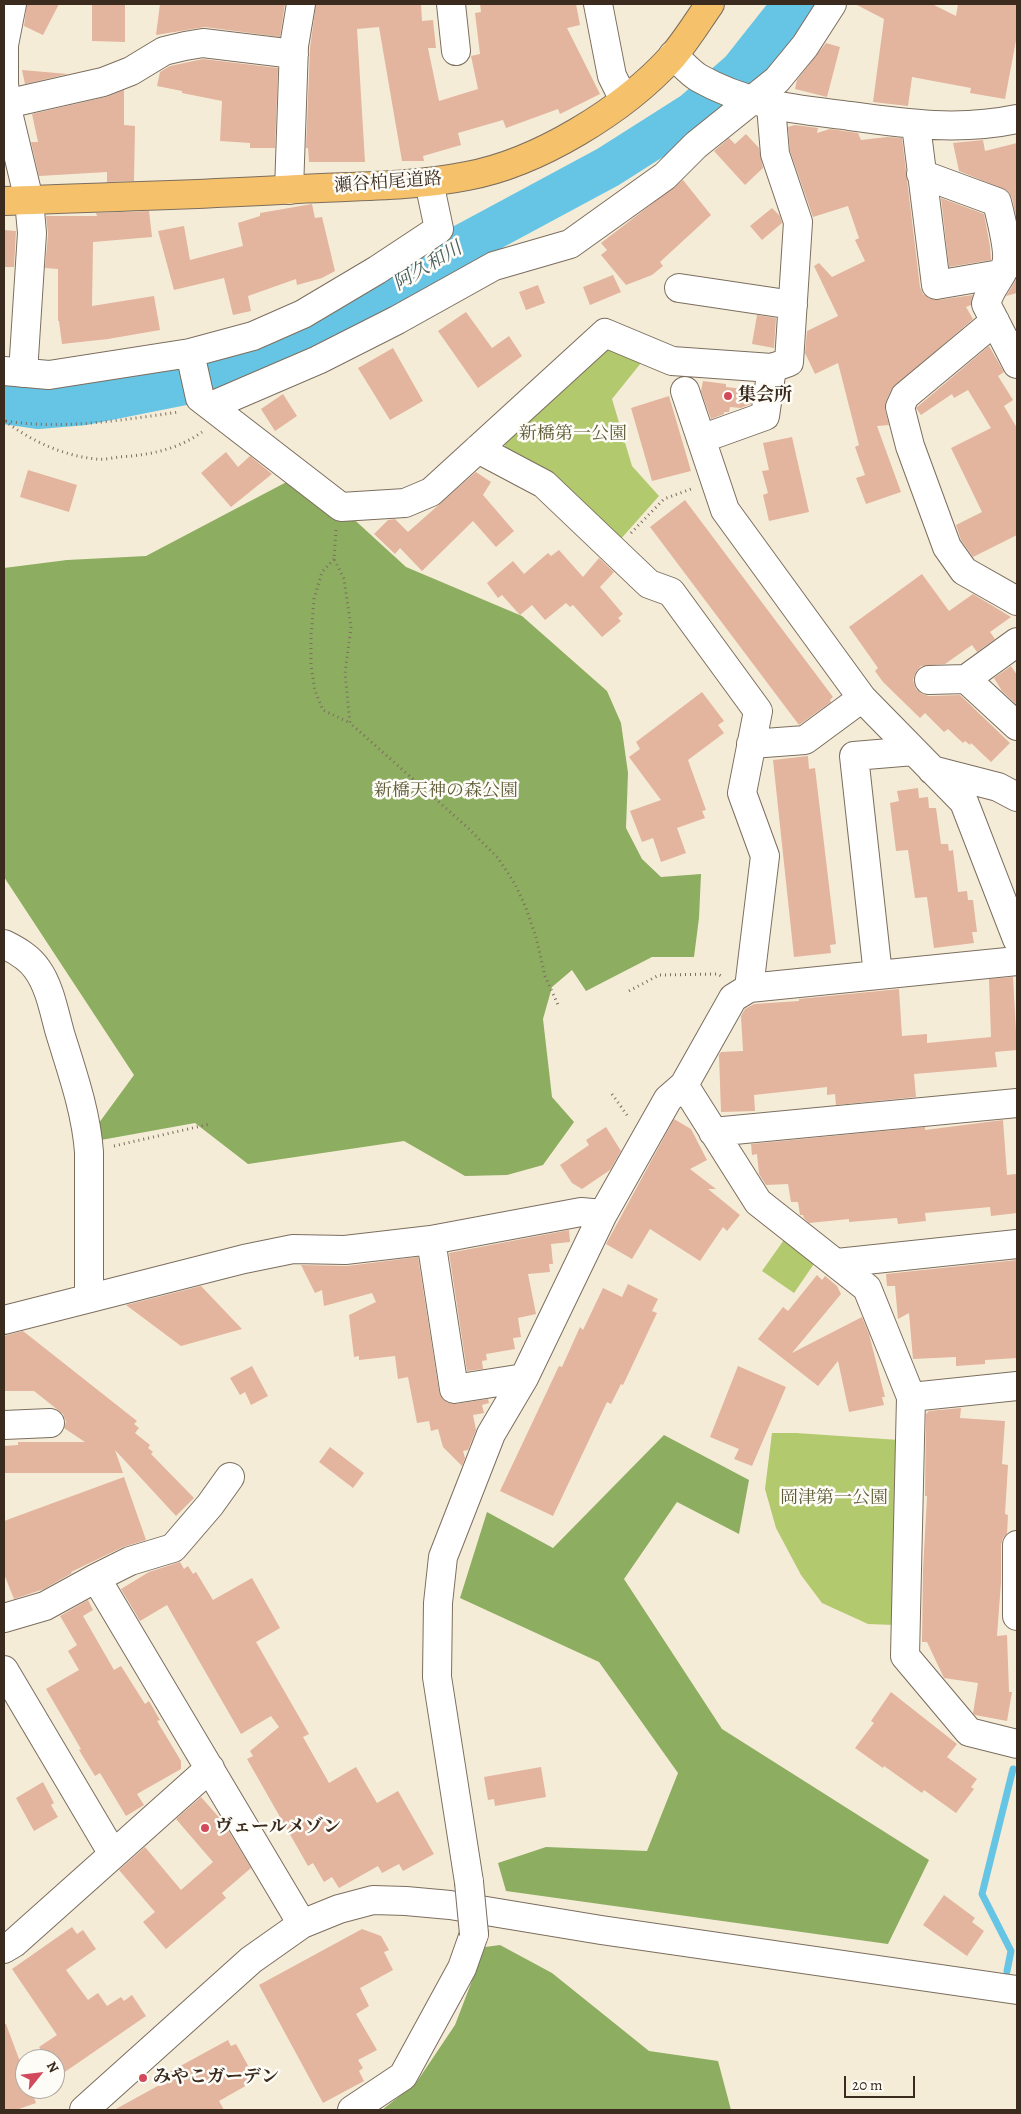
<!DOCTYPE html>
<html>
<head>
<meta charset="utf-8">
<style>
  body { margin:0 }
  #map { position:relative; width:1021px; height:2114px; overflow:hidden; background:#f5ecd7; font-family:Alegreya,serif }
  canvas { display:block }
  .frame { position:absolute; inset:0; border:5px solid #3b2a1e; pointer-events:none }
  .north { position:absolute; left:15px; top:2049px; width:50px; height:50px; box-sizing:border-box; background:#fdfcf7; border:1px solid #afa8a0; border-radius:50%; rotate:61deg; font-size:14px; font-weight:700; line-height:20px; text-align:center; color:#3b2a1e }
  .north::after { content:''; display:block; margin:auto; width:18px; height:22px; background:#d1495b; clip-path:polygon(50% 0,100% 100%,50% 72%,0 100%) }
  .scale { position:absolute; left:844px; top:2076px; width:71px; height:22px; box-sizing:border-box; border:2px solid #3b2a1e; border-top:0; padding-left:6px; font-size:15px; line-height:18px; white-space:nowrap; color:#3b2a1e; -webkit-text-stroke:4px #fdfcf7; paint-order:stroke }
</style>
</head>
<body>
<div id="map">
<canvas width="1021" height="2114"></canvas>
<div class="frame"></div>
<div class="north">N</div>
<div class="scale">20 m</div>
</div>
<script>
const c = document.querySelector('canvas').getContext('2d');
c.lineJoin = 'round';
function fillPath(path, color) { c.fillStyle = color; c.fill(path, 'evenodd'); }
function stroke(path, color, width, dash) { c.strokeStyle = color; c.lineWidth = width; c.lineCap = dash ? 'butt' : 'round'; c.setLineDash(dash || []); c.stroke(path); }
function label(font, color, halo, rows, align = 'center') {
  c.font = font + ' Alegreya,"Noto Serif JP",serif'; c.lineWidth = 5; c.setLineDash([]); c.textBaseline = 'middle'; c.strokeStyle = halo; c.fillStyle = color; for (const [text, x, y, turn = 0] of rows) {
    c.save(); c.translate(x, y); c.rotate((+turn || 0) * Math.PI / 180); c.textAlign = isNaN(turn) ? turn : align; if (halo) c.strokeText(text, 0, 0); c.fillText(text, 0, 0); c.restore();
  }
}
fillPath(new Path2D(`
  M605,340L645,358L612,399L632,466L659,496L619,541L505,451L504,434Z
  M786,1237L818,1258L794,1293L762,1271Z
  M772,1433H796L899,1440L894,1625L868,1624L822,1603L801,1575L776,1528L765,1489Z`), '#b2c96d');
fillPath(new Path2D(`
  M296,477L347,513L406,567L522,616L607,691L621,723L628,773L626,828L642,859L661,877L701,874L699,918L694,957H652L586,991L572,970L552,987L543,1019L552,1097L574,1122L543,1165L507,1175L465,1176L404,1141L248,1164L195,1123L101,1140L96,1127L134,1075L4,877V568L67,560L146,556Z
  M664,1435L749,1480L739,1534L677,1502L624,1579L722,1729L929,1860L888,1944L506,1891L498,1863L546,1847L647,1851L678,1773L599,1662L460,1598L487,1512L553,1548Z
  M500,1945L552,1973L649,2051L718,2061L731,2110H382L416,2083L455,2025L485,1947Z`), '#8dad60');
stroke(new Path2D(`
  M1007,1971L1011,1951L982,1894L1013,1769`), '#66c4e4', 7);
stroke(new Path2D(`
  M4,403L38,408L85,404L215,378L272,353L337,322L452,251L608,167L693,113L741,71L794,4`), '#66c4e4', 42);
fillPath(new Path2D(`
  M27,4H59L43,35L24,26Z
  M92,4H125V42L92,41Z
  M160,4H285L280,37L205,27L156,35Z
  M316,4H421L422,21L433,20L436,48H428L439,101L478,89L471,56L480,54L475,13L481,12L480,4H576L580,25L567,28L600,94L560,114L558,109L506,128L503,120L458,133L461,145L423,156L424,161H402L379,27L357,29L365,162H309L308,148H306L310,48Z
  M855,4H932L956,16L958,4H1017V35L1005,99L970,93L971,88L912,77L908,106L873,102L884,19Z
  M826,43L840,47L827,97L795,89L797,80Z
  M203,59L278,68L275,148H250V143L220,141L222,101L182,93V91L157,86L160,72L170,66Z
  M22,70L68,74L25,84Z
  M124,90V125L135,126L134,181L107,182V172L39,176L31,142H38L32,114L106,97Z
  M795,125L818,128L817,133L830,129L858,133L861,140L887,137L902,138L920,287L923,294L930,299L938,300L973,295L971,305L966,307L973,319L891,390L886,401L885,410L889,425L877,426L901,492L866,504L856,478L865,475L855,447L859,445L838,363L815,374L805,353L807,331L838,316L814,266L819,263L832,277L865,261L855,240L859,238L848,206L813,217L790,151L788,127Z
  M746,134L759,148L763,168L745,185L714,151L729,138L735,144Z
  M983,140L985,151L1017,143V220L1012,198L1008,191L959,171L953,143Z
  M683,180L711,215L660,262L663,266L652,275L626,285L601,255L607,250L601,243Z
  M941,198L984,214L990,246L991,260L949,267Z
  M312,204L315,218L322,217L335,271L322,278L297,285L296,279L248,296L251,311L233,315L224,278L174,290L158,231L184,226L190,260L243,246L238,223L260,216V213Z
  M772,208L780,216L782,223L762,240L750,226Z
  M149,211L152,237L93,242L92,306L154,296L160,330L108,339L62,344L59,321H58V269L45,268L48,234L46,216H97L96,213Z
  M4,230L16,231L14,267H4Z
  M613,275L621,292L590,305L583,287Z
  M1017,278V293L1006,296L1013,285Z
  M538,285L545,303L526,310L519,292Z
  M466,312L492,348L509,336L522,356L478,388L438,331Z
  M757,315L776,318L774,348L752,344Z
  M989,346L1004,372L998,376L1013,400L1004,406L1017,428V535L973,557L961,540L956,525L982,512L951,448L991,428L968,390L954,398L952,394L921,415L916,408Z
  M393,348L423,401L390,420L358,368Z
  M703,381L726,384V387L753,390L751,404L741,408L730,407L729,412H724V414L711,419L701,391Z
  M283,394L297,416L275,431L261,409Z
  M669,396L691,471L652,481L631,408Z
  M792,437L809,512L769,521L763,495L768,493L762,471L769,470L763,443Z
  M226,452L238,467L250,456L272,474L231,507L201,473Z
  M28,470L77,485L69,512L20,497Z
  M476,472L491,482L483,495L514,531L496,547L473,521L422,571L400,548L395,554L374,534L388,520L395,519L408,532Z
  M685,500L833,697L830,700L831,702L799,725L650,527Z
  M559,550L583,577L599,558L614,572L600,587L623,614L618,618L621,621L602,637L573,605L570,607L566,603L545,620L532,605L520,615L502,595L498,598L487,583L513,561L524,574L548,553L551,556Z
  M922,574L949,611L973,594L1011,617L990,632L995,639L977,652L972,645L945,664L921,666L916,672L913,680L916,689L922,694L929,696L960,695L1010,743L991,762L971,743L970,745L965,741L963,743L948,729L944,732L925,713L920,718L883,682L875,671L878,668L849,627Z
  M1011,666L1017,675V705L1002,691L994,678Z
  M702,692L724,721L718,725L724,733L688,760L706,810L702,811L705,818L677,828L686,853L661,862L653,838L642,842L630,811L661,800L629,757L640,749L636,742Z
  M808,756L809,769L815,768L836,944L830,945L831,953L794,957L773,760Z
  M918,788L919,798L928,797L929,808H936L941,844H948L949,851L953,850L958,892L967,891L968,900H973L977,932H972L974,943L934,948L927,897L915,898L908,850L896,851L890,803L899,801L897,791Z
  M1013,977L1017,1050L995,1052L997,1067L914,1074L916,1097L836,1105L835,1094L827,1095V1087L754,1095L755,1111L721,1112L719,1055L721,1052L743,1051L741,1016L745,1009L754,1004L799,1001V999L899,989L902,1036L927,1034V1043L991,1037L989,979Z
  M674,1119L691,1129L707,1160L690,1169L716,1189H708L740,1215L727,1231L723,1227L700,1261L650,1229L632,1259L606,1244Z
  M1003,1120L1007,1175L1016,1174L1017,1213L991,1216L990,1207L925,1213L926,1221L898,1224L897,1218L849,1222V1219L809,1223L804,1218L803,1215H800L798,1202H791L788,1184L766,1185L759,1174L757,1154L752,1155L751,1144L925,1127V1130Z
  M606,1127L621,1151L610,1170L582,1189L572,1183L560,1165L589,1145L586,1140Z
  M569,1230L570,1242L551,1244L553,1264H549L550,1272L528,1274L536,1314L518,1318L521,1337L513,1338L515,1349L486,1354L487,1360L482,1361L483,1369L467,1371L449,1253Z
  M418,1257L439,1391L442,1398L448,1403L456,1404L488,1399L489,1403L482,1405L484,1413L473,1415L476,1430L468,1450L463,1451L465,1458L462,1466L443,1447L438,1429L431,1431L429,1421L417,1423L408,1377L398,1379L395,1356L359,1360V1356L354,1357L349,1315L376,1302L372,1293L324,1306L322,1290L315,1293L301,1265L347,1266Z
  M1017,1260V1358L985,1360V1364L956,1366V1357L913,1359L909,1313L898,1319L895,1286H887L886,1274Z
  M817,1275L822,1280L825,1276L837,1286L841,1294L792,1353L862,1317L869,1334L885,1397H882L884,1405L849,1412L838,1361L818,1386L758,1339L783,1307L788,1311Z
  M628,1284L658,1299L652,1311L657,1313L623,1385L621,1384L611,1404L607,1402L553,1516L500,1491L559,1366L562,1367L580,1327L583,1330L603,1288L622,1297Z
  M201,1286L242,1329L181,1346L126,1305Z
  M23,1331L137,1421L134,1424L139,1428L135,1433L150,1445L148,1448L153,1452L151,1454L194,1498L176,1516L115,1450L123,1473H4V1446L18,1445V1442H85L64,1428L66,1422L63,1414L34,1391H4V1336Z
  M252,1366L268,1396L251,1405L245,1392L240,1395L230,1378Z
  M738,1366L786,1387L752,1466L734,1459L739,1449L710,1437Z
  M961,1408L960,1418L1005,1421L1002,1464L1008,1465L1005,1514L1008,1515L1007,1534L1003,1538L1001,1545V1582L997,1636L1007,1635L1009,1692H1012L1007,1721L975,1715L973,1713L978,1683L944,1678L927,1642H922L923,1570L927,1496H925L926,1414L929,1411Z
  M330,1447L364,1473L353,1488L319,1462Z
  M124,1477L146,1540L123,1547L71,1572L72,1573L44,1589L14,1599L4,1574V1521Z
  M180,1562L184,1569L188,1566L193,1574L196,1572L213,1600L252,1578L280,1628L256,1642L309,1734L303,1737L329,1783L356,1767L377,1803L398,1791L434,1854L403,1871L399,1864L382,1873L378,1866L339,1888L332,1877L324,1882L313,1863L308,1866L247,1759L253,1756L250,1751L279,1727L271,1716L241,1734L167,1605L140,1621L121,1589L149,1572Z
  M88,1600L93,1610L83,1616L114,1670L121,1666L145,1704L149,1701L160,1720L157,1721L181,1761V1769L137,1794L144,1805L126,1816L100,1773L95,1776L79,1750L81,1749L46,1689L79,1670L68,1651L77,1645L60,1616Z
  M891,1692L957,1744L947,1757L977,1779L971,1787L974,1789L956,1813L924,1790L922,1793L884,1766L883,1768L855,1748L874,1723L871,1721Z
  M541,1767L546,1797L495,1806L494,1799L488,1800L484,1777Z
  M43,1782L54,1803L51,1805L58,1817L34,1831L16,1798Z
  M201,1797L224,1823L251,1868L222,1893L226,1898L166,1949L143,1922L155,1912L119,1870L145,1847L181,1890L213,1862L176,1819Z
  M944,1895L975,1918L972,1922L984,1931L967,1956L923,1925Z
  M72,1927L77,1934L83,1930L96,1949L66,1970L88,2000L98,1993L107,2006L121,1997L124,2001L132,1995L146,2016L59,2076L55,2070V2059H48L39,2047L57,2035L12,1969Z
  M362,1929L381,1936L389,1950L384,1952L393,1970L360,1988L369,2006L356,2014L377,2050L358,2060L363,2068L359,2071L364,2081L323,2103L259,1985Z
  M4,2024H6L25,2075V2089H31L36,2103L16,2110H4Z
  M228,2040L231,2046L236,2044L255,2078L248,2081L249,2084L219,2101L224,2110H114L165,2082L162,2076Z`), '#e3b49e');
const minor = new Path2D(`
  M12,4L4,45V83L6,104L29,200L32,233L23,373
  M451,4L456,51
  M598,4L612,76L624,100
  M673,55C682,63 690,73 699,78C748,106 796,109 850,116C907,124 960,131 1017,119
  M6,104L103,82L131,71L164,51L185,46L203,43L294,54
  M916,125L936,285L1000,274
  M921,174L997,202C1000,215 1011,255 1005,267C999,281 990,288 986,304L1017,364
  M289,190L294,46L301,4
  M679,288L793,305
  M995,321L905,396L900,407L910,446L947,547L964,571L1017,601
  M190,353L200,398L341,507L405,503L431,492L605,333L672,361L772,368L789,362L798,222L775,154L771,106
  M4,371L49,375L190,353L253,336L303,314L377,270L439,229L429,182
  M685,391L725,510L862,698L964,802L1017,939
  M211,406L318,360L397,320L494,266L570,244L665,176L696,145L777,80L805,46L832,4
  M701,439L765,416L772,368
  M478,449L544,484L649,584L671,592L758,711L742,793L765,856L749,988
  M1017,642L966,679L1017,726
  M929,680L966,679
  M751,744L805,740L862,698
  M932,770L998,787L1017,797
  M4,944C16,950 29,957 37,969C50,987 54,1012 60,1033C72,1072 86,1111 89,1152V1298
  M878,975L854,756L914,751
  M684,1085L758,1202L867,1288L911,1397L905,1656L969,1732L1017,1744
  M713,1132L1017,1103
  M431,1240L454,1389L524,1378
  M837,1263L1017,1244
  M4,1320L244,1259L293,1249L345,1250L431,1240L581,1212L603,1214
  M911,1397L1017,1386
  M4,1425L50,1423
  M1017,1545V1616
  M96,1578L130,1561L173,1548L210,1505L230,1477
  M4,1618L45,1606L96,1578L302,1924
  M4,1670L113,1854
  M469,1882L437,1677L438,1603L443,1557L491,1434L524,1378L603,1214L668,1099L684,1085L733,998L749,988L1017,961
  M4,1949L14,1943L210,1768
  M84,2110L251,1960L302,1924L339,1909L373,1900L406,1901L450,1905L601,1930L1017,1990
  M352,2110L403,2076L462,1968L474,1934`);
const major = new Path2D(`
  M4,201C102,197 200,195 298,189C354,186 412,187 467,176C538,163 624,110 672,57C686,41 698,21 710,4`);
stroke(minor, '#7c6e5f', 30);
stroke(major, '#7c6e5f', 30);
stroke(new Path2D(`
  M5,421C31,441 64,456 96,459C104,460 112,458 119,457C149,455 177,450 202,432
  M6,421C63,430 122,420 179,412
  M336,530L334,559L344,579L351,627L345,673L350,723L467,827L498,858L515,884L526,908L536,937L545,976L559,1007
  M631,533L664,499L691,489
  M334,559L322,572L314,599L311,637V665L315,691L323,710L350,723
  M629,991L659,975L718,974L721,976
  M612,1094L629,1118
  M114,1146L210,1124`), '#7c6e5f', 3, [1, 4]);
stroke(minor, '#fff', 28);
stroke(major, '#f5c16b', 28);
const minorBridge = new Path2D(`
  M469,1882L474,1934`);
stroke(minorBridge, '#7c6e5f', 30, []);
stroke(minorBridge, '#fff', 28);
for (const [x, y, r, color] of [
  [728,396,5,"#d1495b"],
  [205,1828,5,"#d1495b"],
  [143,2078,5,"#d1495b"]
]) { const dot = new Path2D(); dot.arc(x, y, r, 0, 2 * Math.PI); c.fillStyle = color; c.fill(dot); stroke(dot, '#fdfcf7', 2); }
label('18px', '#3b2a1e', '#fdfcf7', [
  ["瀬谷柏尾道路",388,183,-4]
]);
label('bold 18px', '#3b2a1e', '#fdfcf7', [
  ["集会所",738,396],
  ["ヴェールメゾン",215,1828],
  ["みやこガーデン",153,2078]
], 'left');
label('18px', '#5f5a36', '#fdfcf7', [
  ["新橋第一公園",573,435],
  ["新橋天神の森公園",446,792],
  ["岡津第一公園",834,1499]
]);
label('italic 19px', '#4a6063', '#fdfcf7', [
  ["阿久和川",428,267,-31]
]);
</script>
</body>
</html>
